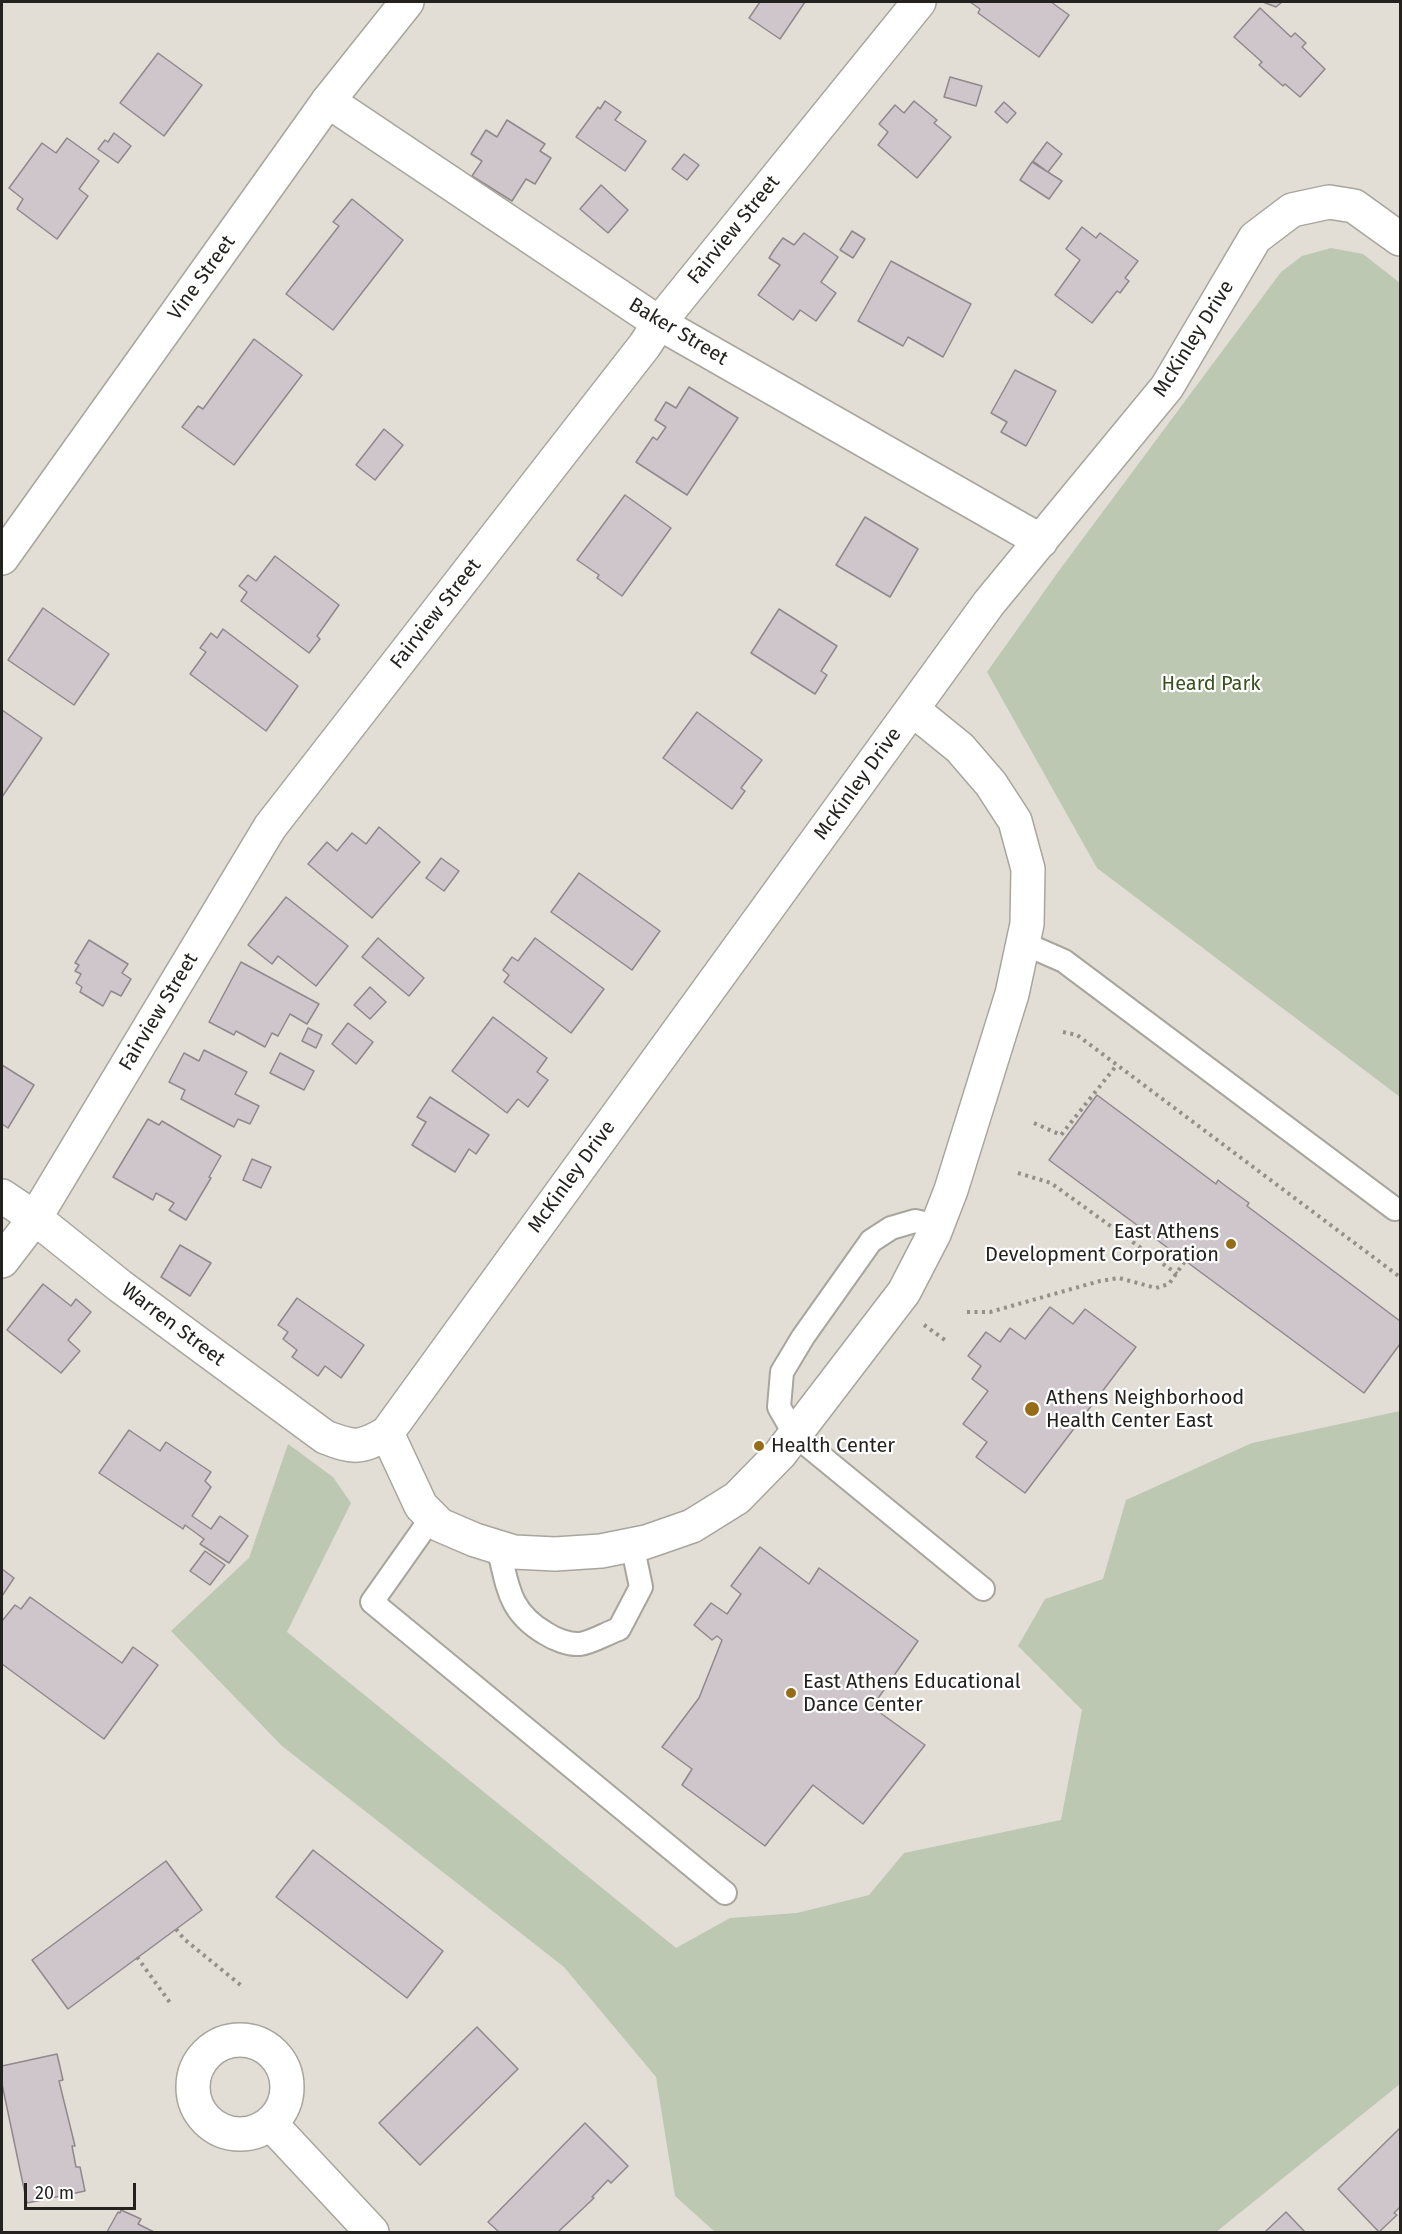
<!DOCTYPE html>
<html>
<head>
<meta charset="utf-8">
<style>
  body { margin:0 }
  #map { position:relative; width:1402px; height:2234px; overflow:hidden; background:#e2ded6; font-family:"Fira Sans",sans-serif }
  canvas { display:block }
  .frame { position:absolute; inset:0; border:3px solid #23221f; pointer-events:none }
  .scale { position:absolute; left:24px; top:2183px; width:112px; height:27px; box-sizing:border-box; border:3px solid #23221f; border-top:0; padding-left:8px; font-size:18px; line-height:21px; white-space:nowrap; color:#23221f; -webkit-text-stroke:4px #fff; paint-order:stroke }
</style>
</head>
<body>
<div id="map">
<canvas width="1402" height="2234"></canvas>
<div class="frame"></div>
<div class="scale">20 m</div>
</div>
<script>
const c = document.querySelector('canvas').getContext('2d');
c.lineJoin = 'round';
function fillPath(path, color) { c.fillStyle = color; c.fill(path, 'evenodd'); }
function stroke(path, color, width, dash) { c.strokeStyle = color; c.lineWidth = width; c.lineCap = dash ? 'butt' : 'round'; c.setLineDash(dash || []); c.stroke(path); }
function label(font, color, halo, rows, align = 'center') {
  c.font = font + ' "Fira Sans",sans-serif'; c.lineWidth = 4.5; c.setLineDash([]); c.textBaseline = 'middle'; c.strokeStyle = halo; c.fillStyle = color; for (const [text, x, y, turn = 0] of rows) {
    c.save(); c.translate(x, y); c.rotate((+turn || 0) * Math.PI / 180); c.textAlign = isNaN(turn) ? turn : align; if (halo) c.strokeText(text, 0, 0); c.fillText(text, 0, 0); c.restore();
  }
}
fillPath(new Path2D(`
  M1331,248L1363,254L1400,283V1097L1097,868L987,672L1058,572L1281,272L1302,256Z
  M1400,1411V2084L1216,2232H715L675,2196L656,2077L564,1967L282,1746L171,1631L249,1558L288,1444L333,1477L351,1503L287,1632L676,1948L730,1918L797,1913L869,1895L904,1853L1061,1820L1082,1710L1018,1646L1045,1599L1103,1579L1126,1500L1252,1443Z`), '#bcc8b2');
const building = new Path2D(`
  M760,2H805L780,39L749,18Z
  M970,2H1051L1069,15L1039,57L978,13L980,9Z
  M1263,2H1282L1276,7Z
  M1260,8L1291,37L1295,33L1306,43L1302,47L1325,69L1300,97L1285,84L1283,86L1259,65L1262,62L1234,37Z
  M158,53L202,85L164,136L120,103Z
  M950,77L982,86L976,106L944,97Z
  M605,101L621,112L615,120L646,141L625,171L576,137L598,107L600,109Z
  M914,101L937,120L934,123L951,137L917,178L878,145L888,132L879,124L895,105L904,113Z
  M1004,102L1016,113L1007,123L995,112Z
  M507,120L545,144L540,151L551,158L535,184L526,179L512,201L472,176L482,161L471,154L486,130L497,137Z
  M114,133L131,146L118,163L98,149L105,140L108,142Z
  M67,138L99,161L79,189L88,196L57,239L17,209L23,199L9,188L42,143L56,153Z
  M1047,142L1062,154L1048,172L1033,161Z
  M684,154L699,165L687,180L672,169Z
  M1032,162L1062,181L1049,199L1020,180Z
  M601,185L628,210L608,233L580,209Z
  M352,199L403,240L333,330L286,294L339,226L333,222Z
  M1082,227L1096,238L1100,233L1138,261L1125,278L1129,281L1120,293L1117,291L1092,323L1055,295L1080,260L1066,249Z
  M852,231L865,239L853,258L840,250Z
  M804,233L838,257L821,282L836,293L816,321L800,310L793,320L758,295L780,265L769,258L774,250L783,238L794,245Z
  M891,261L971,304L943,357L908,337L903,346L858,321Z
  M254,339L302,375L234,465L182,427L198,406L203,409Z
  M1015,370L1056,391L1026,446L1001,432L1007,422L991,413Z
  M689,387L738,418L687,495L636,462L653,437L657,440L666,427L655,420L666,402L676,408Z
  M384,429L403,445L375,480L356,465Z
  M625,495L671,528L622,596L597,578L599,575L577,560Z
  M865,517L918,549L890,597L836,565Z
  M275,556L339,605L317,636L320,639L309,653L241,601L247,592L239,586L248,575L256,581Z
  M43,608L109,654L74,705L8,660Z
  M779,609L837,646L821,671L827,675L815,694L751,653Z
  M223,629L298,686L266,731L190,674L206,652L200,648L211,633L217,638Z
  M2,710L42,738L2,797Z
  M697,712L762,760L741,788L745,791L732,809L663,758Z
  M379,827L420,862L372,918L308,864L327,842L337,851L352,833L366,844Z
  M441,858L459,871L444,891L426,878Z
  M579,873L660,931L632,970L551,912Z
  M286,897L348,946L316,986L278,956L272,964L248,945Z
  M378,938L424,978L409,996L362,957Z
  M535,938L604,989L571,1033L504,982L509,975L503,970L512,957L518,961Z
  M89,940L128,964L122,973L131,979L121,996L111,991L103,1006L80,992L82,987L76,983L81,974L75,971L79,965L75,963Z
  M241,962L319,1004L307,1024L290,1014L278,1036L272,1033L265,1047L236,1031L234,1035L209,1022Z
  M370,987L386,1002L370,1019L354,1005Z
  M493,1017L547,1058L537,1072L548,1080L528,1107L518,1099L507,1113L452,1071Z
  M348,1023L373,1042L356,1064L332,1044Z
  M308,1028L322,1035L316,1048L302,1041Z
  M204,1050L247,1072L235,1094L259,1106L250,1124L238,1119L234,1127L181,1099L185,1090L169,1082L184,1053L199,1061Z
  M280,1053L314,1071L304,1090L270,1073Z
  M2,1065L34,1085L8,1128L2,1124Z
  M1097,1095L1216,1184L1218,1180L1223,1184L1249,1203L1247,1206L1400,1321V1344L1364,1393L1049,1160Z
  M430,1097L489,1135L476,1154L469,1149L455,1172L412,1145L426,1122L417,1117Z
  M148,1119L159,1125L162,1121L221,1156L209,1177L211,1178L186,1220L169,1210L174,1203L156,1193L153,1200L113,1177Z
  M252,1159L271,1167L261,1188L243,1180Z
  M180,1245L211,1263L190,1296L161,1277Z
  M43,1284L71,1306L76,1299L91,1312L68,1340L80,1351L61,1373L7,1330Z
  M297,1298L364,1345L341,1378L325,1366L318,1376L292,1357L297,1350L283,1339L288,1332L278,1325Z
  M1050,1307L1073,1324L1085,1309L1136,1347L1025,1493L976,1457L987,1442L963,1424L988,1391L972,1379L981,1366L968,1356L986,1332L1000,1342L1010,1328L1025,1339Z
  M129,1430L160,1451L166,1442L211,1472L205,1481L211,1487L192,1516L211,1529L220,1516L248,1536L229,1563L200,1544L204,1539L185,1525L183,1529L99,1473Z
  M760,1547L809,1584L819,1568L918,1641L872,1707L925,1745L863,1824L813,1785L765,1846L682,1785L692,1769L662,1747L699,1698L722,1640L717,1636L712,1640L694,1625L711,1603L727,1614L741,1594L731,1586Z
  M205,1551L225,1565L210,1585L190,1571Z
  M2,1569L14,1578L2,1596Z
  M30,1597L122,1663L133,1647L158,1665L104,1739L2,1664V1621L15,1605L21,1609Z
  M313,1850L443,1951L407,1998L276,1897Z
  M166,1861L202,1910L68,2009L32,1960Z
  M477,2027L518,2069L420,2165L379,2123Z
  M57,2054L63,2080L59,2081L75,2146H72L76,2167H80L85,2191L27,2203L2,2084V2066Z
  M585,2123L628,2166L611,2183L608,2180L592,2197L594,2198L558,2232H499L488,2222Z
  M1400,2128V2207L1394,2213L1397,2215L1379,2232L1338,2189Z
  M121,2210L141,2219L138,2224L154,2232H107L118,2212L120,2213Z
  M1286,2212L1305,2232H1265Z`);
fillPath(building, '#cfc6cb');
stroke(building, '#90888c', 1.5);
const lane = new Path2D(`
  M1023,943L1064,961L1395,1209
  M937,1226L915,1221L891,1228L871,1241L803,1337L782,1372L779,1407L795,1435L983,1589
  M432,1517L372,1602L725,1893
  M498,1547C508,1586 508,1611 545,1633C554,1639 569,1645 580,1644C593,1642 607,1633 619,1629L641,1587L632,1544`);
const street = new Path2D(`
  M328,101L659,323L1041,541
  M2,1196L35,1218L120,1286L325,1437C354,1448 360,1449 387,1433L989,603L1167,387L1255,238L1292,210L1329,202L1354,206L1400,239
  M2,1261L35,1218L270,827L564,449L645,345L659,323L919,2
  M387,1433L421,1506L440,1525L475,1540L514,1552L555,1554L601,1551L646,1542L692,1526L737,1498L780,1454L904,1292L934,1234L951,1190L1012,994L1027,924L1028,869L1015,821L991,784L960,748L912,709
  M193 2087a47 47 0 1 1 94 0a47 47 0 1 1-94 0Z
  M271,2124L372,2232`);
const secondary = new Path2D(`
  M2,558L328,101L407,2`);
stroke(lane, '#a8a59d', 26);
stroke(street, '#a8a59d', 36);
stroke(secondary, '#a8a59d', 36);
stroke(new Path2D(`
  M1063,1032L1077,1035L1400,1277
  M1034,1123L1061,1135L1116,1066
  M1018,1173L1051,1183L1177,1274
  M967,1312H990L1100,1281L1119,1278L1156,1288L1169,1284L1185,1261
  M924,1325L945,1340
  M176,1929L184,1939L243,1987
  M137,1957L171,2004`), '#93908a', 4, [3, 4.5]);
stroke(lane, '#fff', 22);
stroke(street, '#fff', 33);
stroke(secondary, '#fff', 33);
for (const [x, y, r, color] of [
  [1231,1244,6,"#976c19"],
  [1032,1409,8,"#976c19"],
  [759,1446,6,"#976c19"],
  [791,1693,6,"#976c19"]
]) { const dot = new Path2D(); dot.arc(x, y, r, 0, 2 * Math.PI); c.fillStyle = color; c.fill(dot); stroke(dot, '#fff', 2); }
label('20px', '#23221f', '#fff', [
  ["Fairview Street",734,230,-51],
  ["Vine Street",202,278,-54],
  ["Baker Street",678,332,31],
  ["McKinley Drive",1194,339,-58],
  ["Fairview Street",436,614,-52],
  ["McKinley Drive",858,784,-54],
  ["Fairview Street",159,1012,-59],
  ["McKinley Drive",572,1177,-54],
  ["Warren Street",173,1325,37]
]);
label('20px', '#38501c', '#fff', [
  ["Heard Park",1211,684]
]);
label('20px', '#23221f', '#fff', [
  ["East Athens",1219,1232,"right"],
  ["Development Corporation",1219,1255,"right"],
  ["Athens Neighborhood",1046,1398],
  ["Health Center East",1046,1421],
  ["Health Center",771,1446],
  ["East Athens Educational",803,1682],
  ["Dance Center",803,1705]
], 'left');
</script>
</body>
</html>
